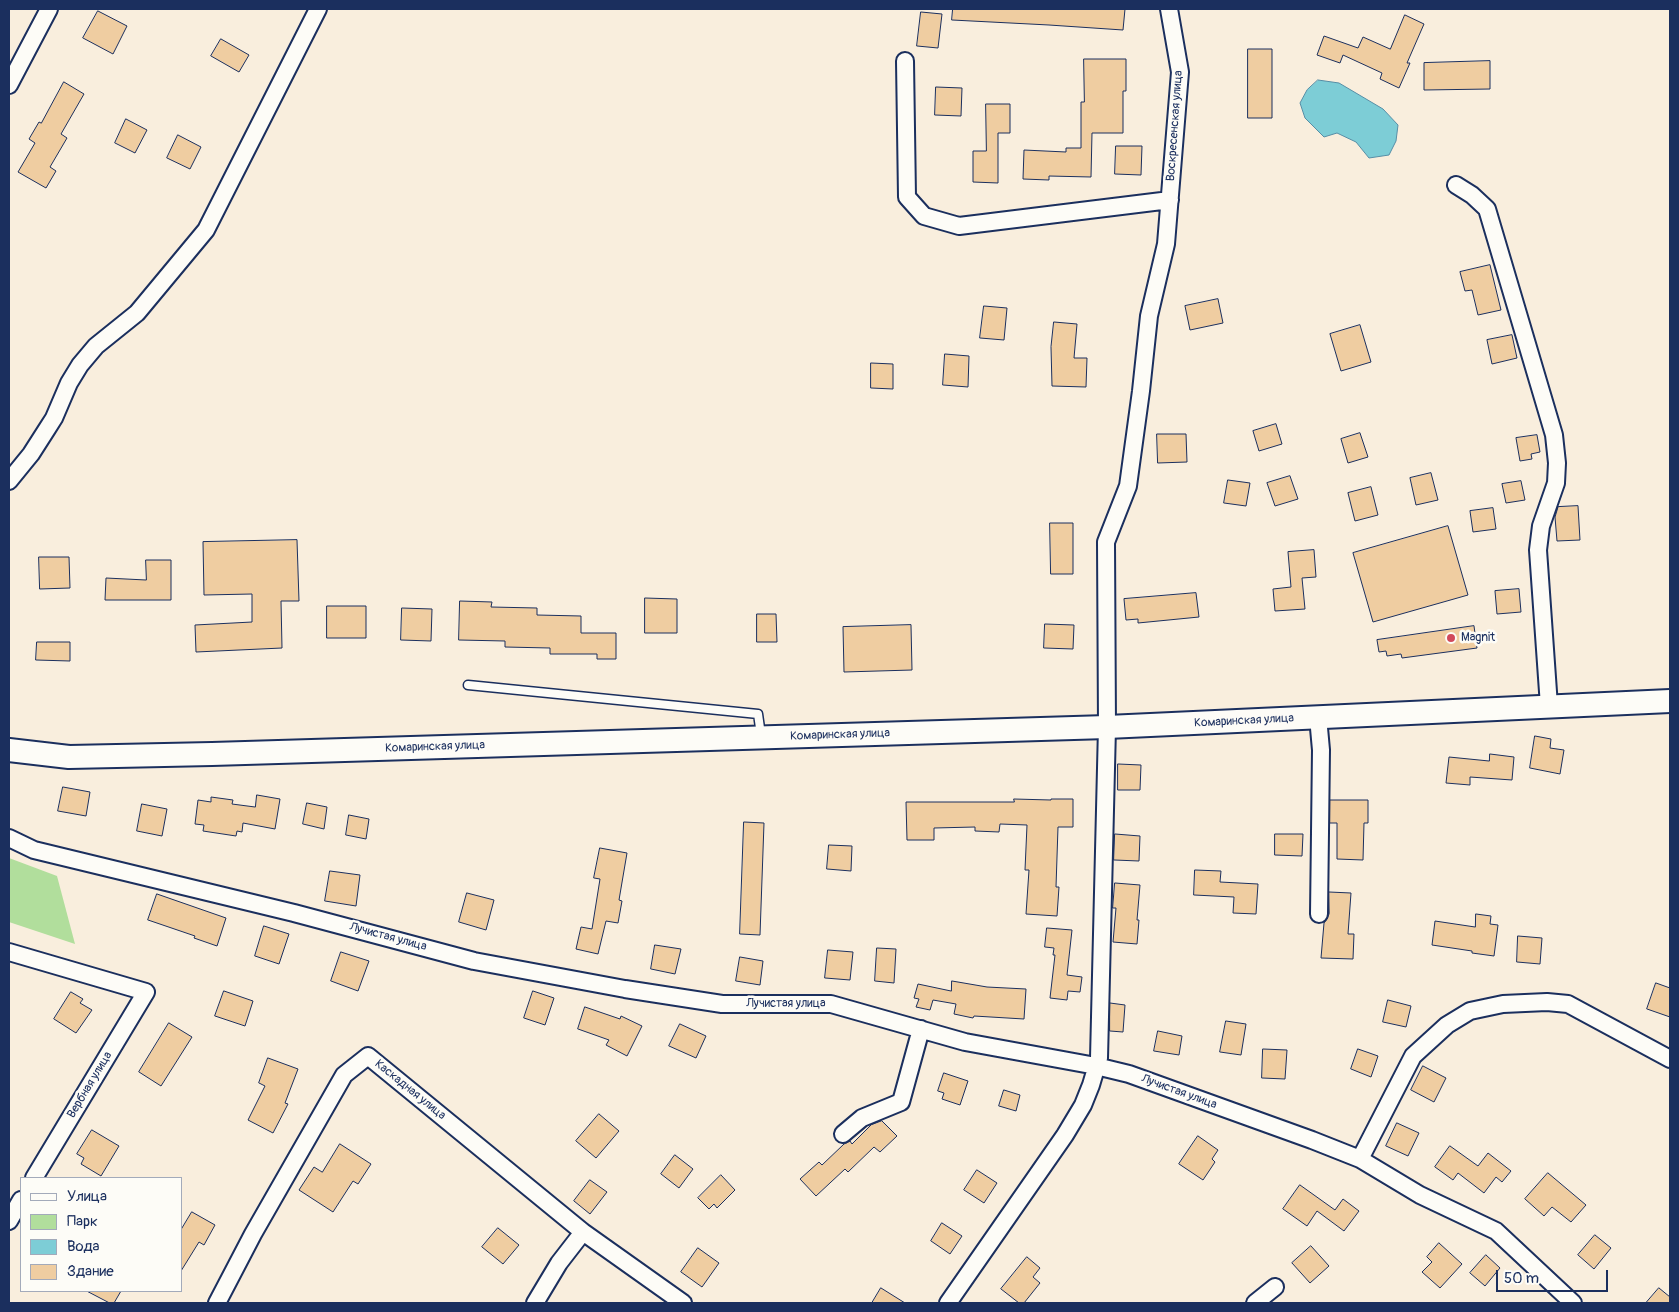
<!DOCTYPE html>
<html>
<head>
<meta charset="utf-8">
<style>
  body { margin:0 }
  #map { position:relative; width:1679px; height:1312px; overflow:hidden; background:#f9eedd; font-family:Pangolin,sans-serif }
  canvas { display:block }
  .frame { position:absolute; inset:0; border:10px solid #1b2f5e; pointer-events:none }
  .legend { position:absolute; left:20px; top:1177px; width:162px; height:115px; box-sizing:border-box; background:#fdfcf7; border:1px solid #a3aaba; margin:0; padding:6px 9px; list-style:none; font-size:15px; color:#1b2f5e }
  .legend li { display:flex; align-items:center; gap:10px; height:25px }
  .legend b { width:25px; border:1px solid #a3aaba }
  .scale { position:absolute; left:1496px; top:1270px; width:112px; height:22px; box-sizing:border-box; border:2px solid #1b2f5e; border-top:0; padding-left:6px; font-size:15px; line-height:18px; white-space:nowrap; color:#1b2f5e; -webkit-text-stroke:4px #fdfcf7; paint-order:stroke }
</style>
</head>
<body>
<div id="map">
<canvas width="1679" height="1312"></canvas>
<div class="frame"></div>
<ul class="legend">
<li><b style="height:6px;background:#fdfcf7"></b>Улица</li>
<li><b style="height:14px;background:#b1de9c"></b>Парк</li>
<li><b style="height:14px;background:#7dcdd6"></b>Вода</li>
<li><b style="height:14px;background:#efcda1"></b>Здание</li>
</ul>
<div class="scale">50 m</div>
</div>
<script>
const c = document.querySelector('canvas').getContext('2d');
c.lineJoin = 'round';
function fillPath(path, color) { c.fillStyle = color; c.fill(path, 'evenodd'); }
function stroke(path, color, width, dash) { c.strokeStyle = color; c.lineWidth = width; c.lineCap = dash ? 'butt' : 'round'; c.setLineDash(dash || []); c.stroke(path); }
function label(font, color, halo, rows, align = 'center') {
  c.font = font + ' Pangolin,sans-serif'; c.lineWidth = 5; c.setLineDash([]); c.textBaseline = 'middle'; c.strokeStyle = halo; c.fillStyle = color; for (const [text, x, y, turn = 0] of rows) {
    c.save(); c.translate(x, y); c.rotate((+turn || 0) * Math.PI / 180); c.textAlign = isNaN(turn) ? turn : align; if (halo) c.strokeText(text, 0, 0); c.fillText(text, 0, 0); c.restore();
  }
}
fillPath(new Path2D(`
  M9,858L57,876L75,944L9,922Z`), '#b1de9c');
const water = new Path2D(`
  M1318,80L1339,83L1383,109L1398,125L1396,141L1389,155L1369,158L1356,142L1337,133L1324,137L1305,118L1300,103L1307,90Z`);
fillPath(water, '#7dcdd6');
stroke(water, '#568ea6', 1);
const building = new Path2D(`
  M953,9H1125L1123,30L1049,25L952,20Z
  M98,11L127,26L113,54L83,38Z
  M921,12L942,14L938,48L917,46Z
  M1405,15L1424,24L1407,63H1410L1399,88L1380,79L1382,73L1343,55L1340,63L1317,55L1324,36L1358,48L1363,37L1390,49Z
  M221,39L249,55L239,72L211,56Z
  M1248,49H1272V118H1248Z
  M1084,59H1126V91H1123V133H1092L1091,177L1049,176V180L1023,179L1024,150L1066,152V148H1081V102H1084Z
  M1490,61V89L1424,90V63Z
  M64,82L84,94L61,134L67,138L50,167L56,171L46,188L18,172L35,143L29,139L39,122L41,123Z
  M936,87L962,88L961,116L935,115Z
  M986,104H1010V133H998V183L973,182V151H986Z
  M126,119L147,130L135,153L115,143Z
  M178,135L201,147L190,169L167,158Z
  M1116,146H1142L1141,175L1115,174Z
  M1490,265L1501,310L1478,315L1472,290L1465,291L1460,272Z
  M1218,299L1223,323L1190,330L1185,306Z
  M984,306L1007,308L1004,340L980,338Z
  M1054,322L1077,324L1074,358H1087L1086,387L1052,386L1051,347Z
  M1360,325L1371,362L1341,371L1330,334Z
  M1512,335L1517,358L1492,364L1487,340Z
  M945,354L969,356L968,387L943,385Z
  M871,363L893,364V389L871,388Z
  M1276,424L1282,444L1259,451L1253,431Z
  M1360,433L1368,457L1348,463L1341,439Z
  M1157,434H1186L1187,462L1158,463Z
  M1537,435L1540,452L1531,454L1532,459L1520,461L1516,438Z
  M1431,473L1438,500L1416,505L1410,478Z
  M1290,476L1298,499L1275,506L1267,483Z
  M1228,480L1250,483L1246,506L1224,503Z
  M1521,481L1525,500L1506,503L1502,484Z
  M1371,487L1378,515L1355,521L1348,493Z
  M1578,506L1580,540L1557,541L1555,517L1558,507Z
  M1493,508L1496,529L1473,532L1470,511Z
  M1050,523H1073V574H1051Z
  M1448,526L1468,595L1373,622L1353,553Z
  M297,540L299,601H281L282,648L196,652L195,625L252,622V594L204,595L203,542Z
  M1314,550L1316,577L1302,578L1305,609L1275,611L1273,589L1291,587L1288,552Z
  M39,557H69L70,588L40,589Z
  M146,560H171V600H105L106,578L146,580Z
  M1519,589L1521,612L1497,614L1495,591Z
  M1196,593L1199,617L1138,623V619L1126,620L1124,599Z
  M645,598L677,599V633H645Z
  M460,601L492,602L491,607L537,608V615L581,616V633H616V659H597V654H550V648L505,647V641L459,640Z
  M327,606H366V638H327Z
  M402,608L432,609L431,641L401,640Z
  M757,614H776L777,642H757Z
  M1045,624L1074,625L1073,649L1044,648Z
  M911,625L912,670L844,672L843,627Z
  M1474,626L1477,648L1402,658L1401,654L1387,656L1386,651L1379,652L1377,640Z
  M37,642H70V661L36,660Z
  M1535,736L1551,739L1550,748L1564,750L1560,774L1530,768Z
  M1490,754L1514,757L1512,780L1470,777V785L1446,783L1449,757L1489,761Z
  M1118,764L1141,765L1140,790H1118Z
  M63,787L90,792L86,816L58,811Z
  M257,795L280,799L275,829L243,823L242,832L237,831L236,836L203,831L204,825L195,824L198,800L211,802V797L233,800L232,804L255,807Z
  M1014,799L1051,800V799H1073V827H1058L1056,887H1059L1057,916L1026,914L1029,870H1025L1027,825L1000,824L999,832L975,831V827L934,828V840H907L906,802H1014Z
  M1330,800H1368V823H1364L1363,860L1337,859V823H1330Z
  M307,803L327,807L324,829L303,824Z
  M142,804L167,809L162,836L137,831Z
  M349,815L369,819L366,839L346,835Z
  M744,822L764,823L760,935L740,934Z
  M1115,834L1140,836L1139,861L1114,860Z
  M1275,834H1303L1302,856L1275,855Z
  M829,845L852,846L851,871L827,869Z
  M600,848L627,853L619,900L622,901L618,923L606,921L598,954L576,949L581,927L592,929L600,879L594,878Z
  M1195,870L1221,871L1220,882L1258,884L1256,914L1233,913L1234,897L1194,895Z
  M330,871L360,875L356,906L325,901Z
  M1115,883L1140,885L1137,920H1139L1137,944L1113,942L1116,908H1113Z
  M1329,892L1351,893L1348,934H1354L1353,959L1321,958L1324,923L1327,919L1329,914Z
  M467,893L494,900L486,930L459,922Z
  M157,894L226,918L217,946L194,938L195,936L148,920Z
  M1476,914L1491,916L1490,924L1498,925L1494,956L1472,953V951L1432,945L1435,921L1475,927Z
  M264,926L289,934L279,964L255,956Z
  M1047,928L1072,930L1067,975L1082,977L1080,992L1068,991L1067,1000L1050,998L1055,955H1053L1054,948L1045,947Z
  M1518,936L1542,938L1540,964L1517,962Z
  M655,945L681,949L675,974L651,969Z
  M877,948L896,949L894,983L875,981Z
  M828,950L853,952L850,980L825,978Z
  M341,952L369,961L358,991L331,981Z
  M740,957L763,961L760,985L736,981Z
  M952,981L987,987L1026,989L1024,1019L974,1016L973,1018L954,1014L956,1004L933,1000L930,1010L916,1007L919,999L914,998L918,984L951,991Z
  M1656,983L1670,988V1017L1647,1009Z
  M224,991L253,1001L245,1026L215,1016Z
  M533,991L554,998L545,1025L524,1018Z
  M71,992L83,999L80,1003L92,1010L76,1033L54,1019Z
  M1388,1000L1411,1006L1406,1027L1383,1022Z
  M1110,1003L1125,1005L1123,1032L1110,1031Z
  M585,1007L620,1019L621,1016L642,1026L627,1056L606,1045L609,1040L578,1029Z
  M1226,1021L1246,1024L1241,1055L1220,1052Z
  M169,1023L192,1037L161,1086L139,1072Z
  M680,1024L706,1036L696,1058L669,1046Z
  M1158,1031L1182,1036L1179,1055L1154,1051Z
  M1263,1049L1287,1050L1285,1079L1262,1078Z
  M1358,1049L1378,1056L1371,1077L1351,1069Z
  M268,1058L298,1069L285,1103L288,1104L273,1133L248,1120L265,1086L259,1083Z
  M1423,1066L1446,1078L1434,1102L1411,1090Z
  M944,1073L968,1081L960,1105L942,1099L944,1093L938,1091Z
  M1004,1090L1020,1095L1016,1111L999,1106Z
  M599,1114L619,1131L596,1158L576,1141Z
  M882,1121L897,1136L880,1152L874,1147L848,1172L845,1169L816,1196L800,1179L819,1162L822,1165L844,1144L850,1141L852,1144L871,1125Z
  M1397,1123L1419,1133L1408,1156L1386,1146Z
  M92,1130L119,1146L101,1176L81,1164L84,1158L77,1154Z
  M1198,1136L1218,1150L1212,1159L1215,1162L1203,1180L1179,1164Z
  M340,1144L371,1164L358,1184L353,1181L333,1212L299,1190L314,1167L322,1172Z
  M1450,1146L1478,1166L1488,1153L1511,1171L1502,1182L1496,1177L1484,1193L1458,1173L1453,1180L1435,1167Z
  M675,1155L693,1169L679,1188L661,1174Z
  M977,1170L997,1183L984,1203L964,1190Z
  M1548,1173L1586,1205L1571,1222L1552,1207L1544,1216L1525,1199Z
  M721,1175L735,1190L717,1208L714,1204L709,1209L698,1198Z
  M590,1180L607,1192L590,1214L574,1201Z
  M1300,1185L1335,1210L1343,1199L1359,1211L1344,1231L1317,1211L1307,1226L1283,1209Z
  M192,1212L215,1225L204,1245L199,1242L181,1271V1230Z
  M942,1223L962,1236L950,1254L931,1241Z
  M498,1228L519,1245L503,1264L482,1247Z
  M1595,1235L1611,1248L1594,1269L1578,1255Z
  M1439,1243L1462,1264L1440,1288L1422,1272L1432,1262L1427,1257Z
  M1311,1246L1329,1266L1310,1283L1292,1263Z
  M698,1248L719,1263L702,1287L681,1272Z
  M1486,1255L1500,1268L1485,1286L1470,1273Z
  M1027,1257L1040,1268L1033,1277L1040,1283L1024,1303H1019L1001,1289Z
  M881,1288L905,1303H872Z
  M1659,1288L1670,1297V1303H1646Z
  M87,1291H121L114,1303H110Z`);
fillPath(building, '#efcda1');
stroke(building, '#1b2f5e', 1);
const lane = new Path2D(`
  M468,685L758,714L761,735`);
const street = new Path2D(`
  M905,61L907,197L924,216L959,226L1170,200
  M9,85L49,9
  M1456,185L1472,195L1487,209L1554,435L1557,463L1556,483L1541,526L1538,550L1549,706
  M9,481L31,454L47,429L54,418L69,383L80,365L96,346L137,313L206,230L318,9
  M1318,717L1321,750L1319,914
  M9,838L34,850L294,913L474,961L625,989L722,1004H831L965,1042L1096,1066L1129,1074L1312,1140L1360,1159L1420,1195L1496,1231L1573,1303
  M9,952L146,992L34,1178
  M843,1134L862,1118L901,1102L921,1029
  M1360,1159L1413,1056L1447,1025L1470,1011L1503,1004L1547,1002L1568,1004L1670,1059
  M9,1221L21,1200
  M217,1303L253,1234L344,1075L368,1056L583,1232L683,1303
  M535,1303L559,1263L583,1232
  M948,1303L1065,1135L1083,1105L1091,1085L1099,1058L1107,727L1106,542L1128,486L1141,391L1149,316L1166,244L1180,72L1169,9
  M1255,1303L1275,1287`);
const secondary = new Path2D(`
  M9,750L69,757L212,754L1107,727L1670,701`);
stroke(lane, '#1b2f5e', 11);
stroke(street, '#1b2f5e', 20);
stroke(secondary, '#1b2f5e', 26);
stroke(lane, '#fdfcf7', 8);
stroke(street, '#fdfcf7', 16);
stroke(secondary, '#fdfcf7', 22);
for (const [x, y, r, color] of [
  [1451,638,5,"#d1495b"]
]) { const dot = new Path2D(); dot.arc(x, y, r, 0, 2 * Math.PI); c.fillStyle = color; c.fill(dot); stroke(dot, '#fdfcf7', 2); }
label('12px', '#1b2f5e', '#fdfcf7', [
  ["Воскресенская улица",1175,126,-86],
  ["Комаринская улица",1244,721,-3],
  ["Комаринская улица",840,735,-2],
  ["Комаринская улица",435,747,-2],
  ["Лучистая улица",388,937,15],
  ["Лучистая улица",786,1004],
  ["Вербная улица",90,1085,-59],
  ["Каскадная улица",410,1090,39],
  ["Лучистая улица",1179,1092,20]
]);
label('12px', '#1b2f5e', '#fdfcf7', [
  ["Magnit",1461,638]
], 'left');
</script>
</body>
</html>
